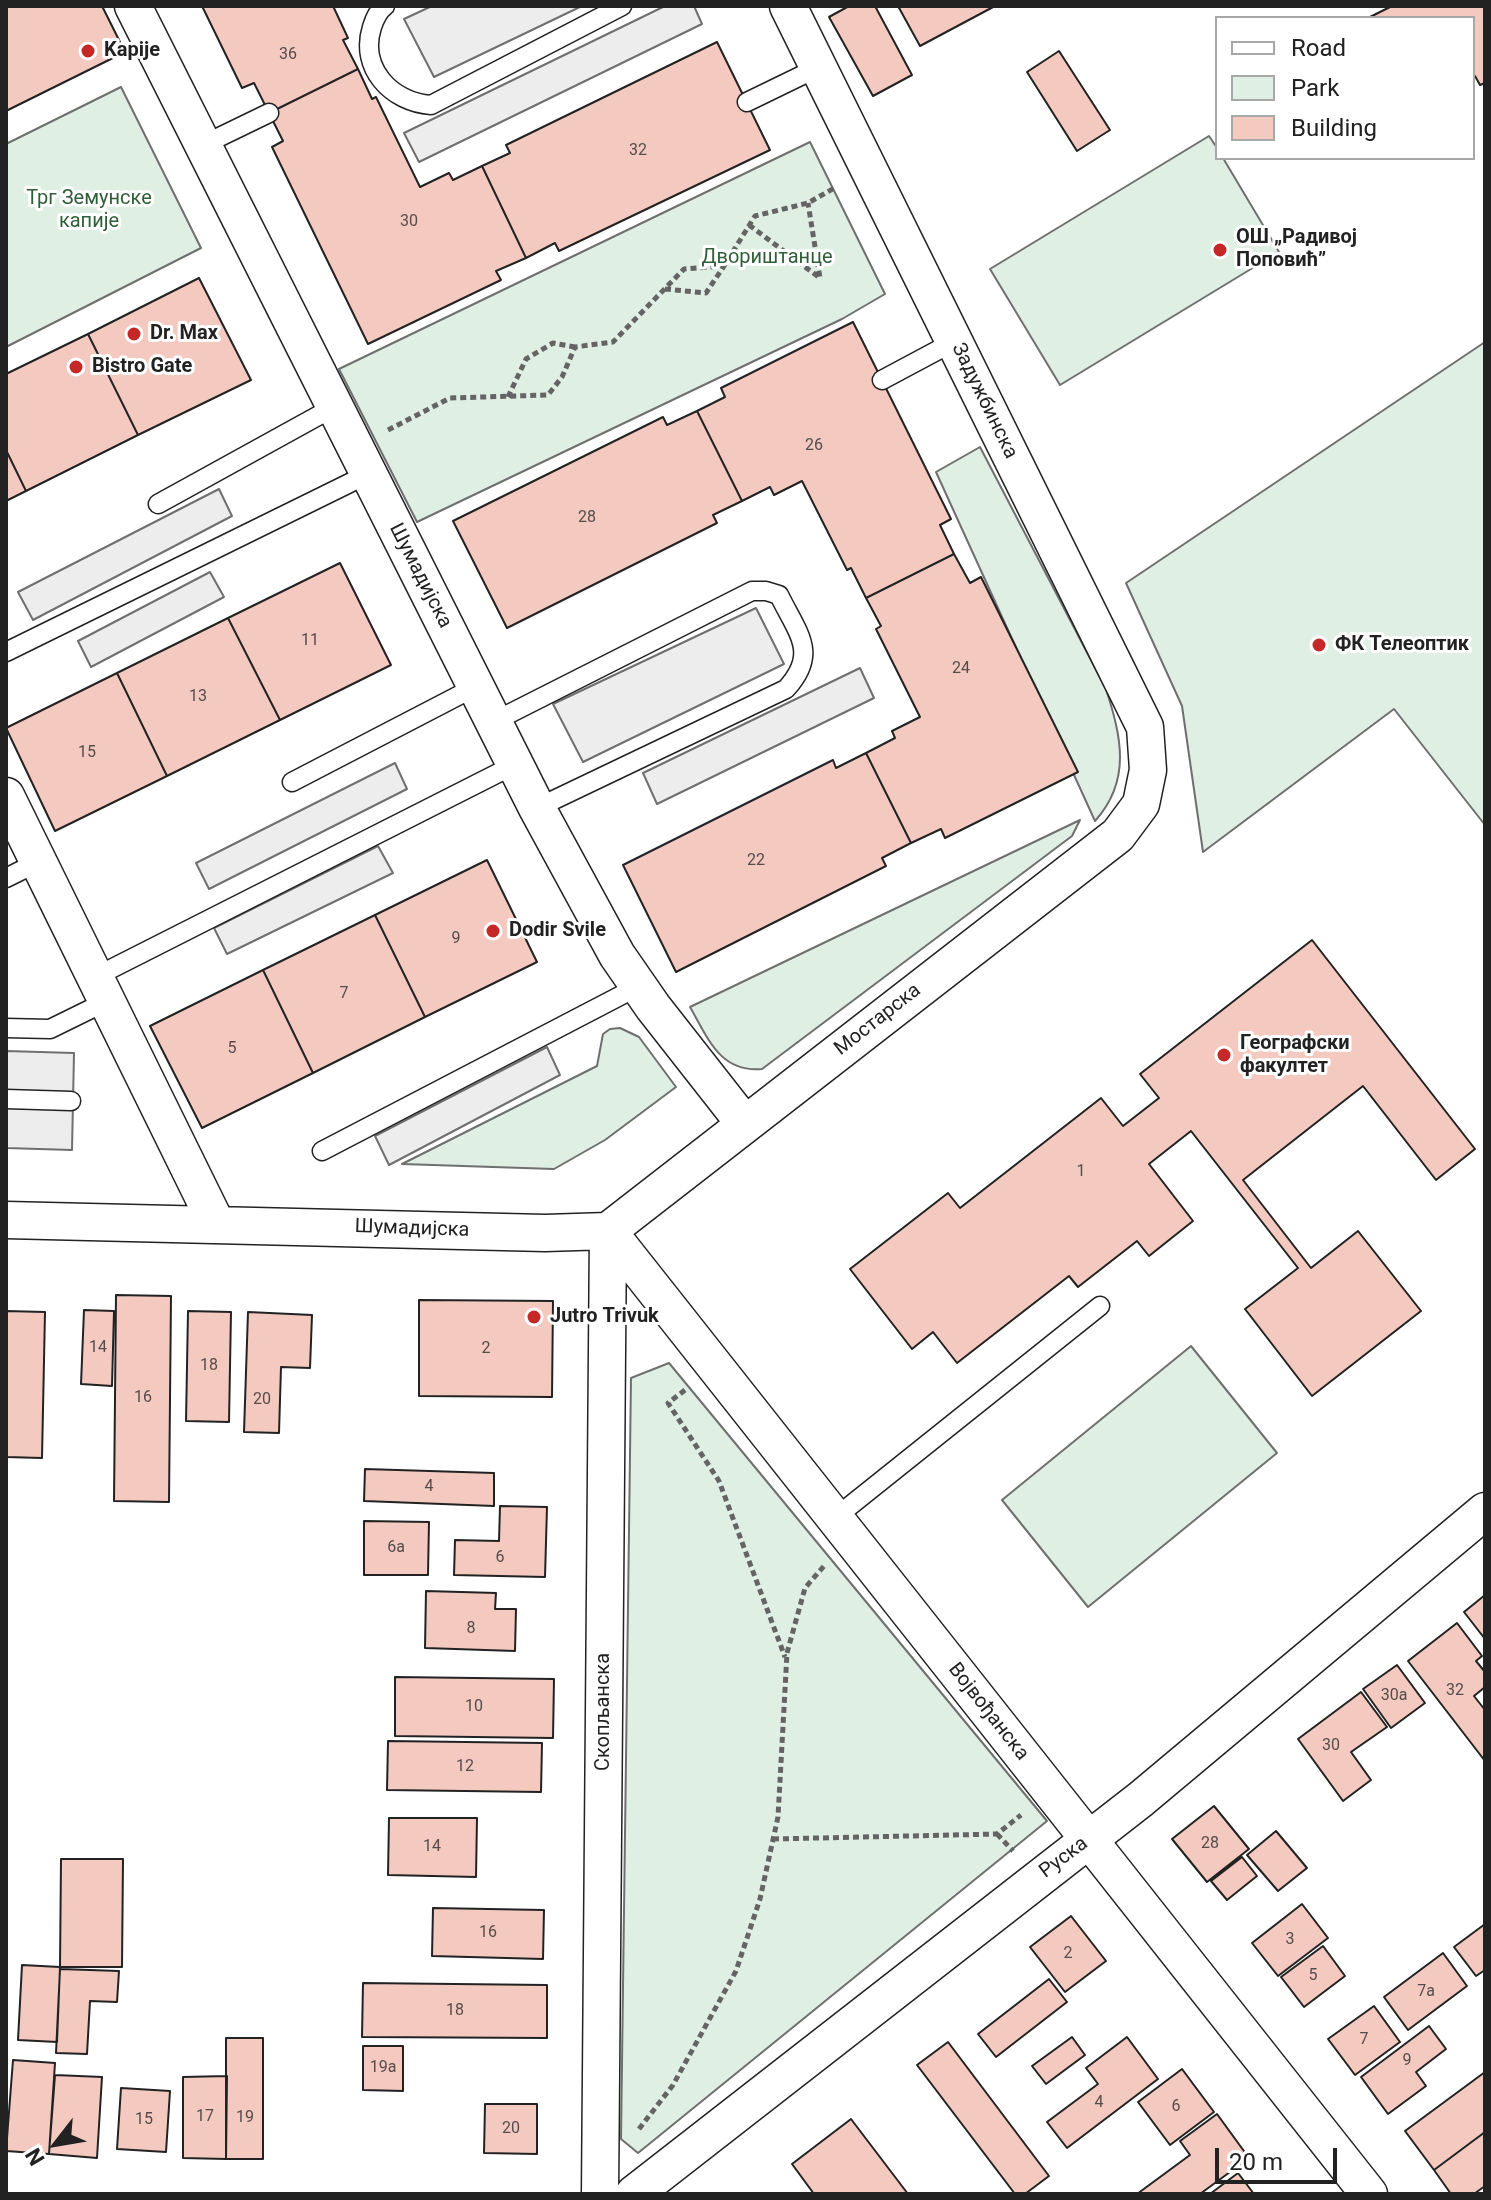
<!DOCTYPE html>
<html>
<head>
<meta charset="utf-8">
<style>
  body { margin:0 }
  #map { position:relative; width:1491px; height:2200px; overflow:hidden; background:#fff; font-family:Roboto,sans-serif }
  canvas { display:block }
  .frame { position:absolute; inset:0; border:8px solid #222; pointer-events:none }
  .legend { position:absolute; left:1215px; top:16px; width:260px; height:144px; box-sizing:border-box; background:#fff; border:2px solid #a7a7a7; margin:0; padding:10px 14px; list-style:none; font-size:24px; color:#222 }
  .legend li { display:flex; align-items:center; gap:16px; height:40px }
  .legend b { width:40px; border:2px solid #a7a7a7 }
  .north { position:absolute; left:16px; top:2104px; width:80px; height:80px; -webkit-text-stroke:6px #fff; paint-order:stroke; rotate:239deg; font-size:22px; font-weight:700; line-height:32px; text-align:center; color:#222 }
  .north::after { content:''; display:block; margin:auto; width:28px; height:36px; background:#222; clip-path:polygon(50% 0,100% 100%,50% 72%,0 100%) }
  .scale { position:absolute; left:1215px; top:2148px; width:122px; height:36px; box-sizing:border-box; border:4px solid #222; border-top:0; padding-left:10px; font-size:24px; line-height:28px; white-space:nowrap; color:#222; -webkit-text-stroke:6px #fff; paint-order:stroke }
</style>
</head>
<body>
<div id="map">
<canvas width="1491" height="2200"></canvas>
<div class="frame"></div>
<ul class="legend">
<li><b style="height:10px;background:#fff"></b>Road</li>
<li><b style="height:22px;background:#e0efe3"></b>Park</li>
<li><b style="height:22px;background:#f3c9c0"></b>Building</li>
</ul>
<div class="north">N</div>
<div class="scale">20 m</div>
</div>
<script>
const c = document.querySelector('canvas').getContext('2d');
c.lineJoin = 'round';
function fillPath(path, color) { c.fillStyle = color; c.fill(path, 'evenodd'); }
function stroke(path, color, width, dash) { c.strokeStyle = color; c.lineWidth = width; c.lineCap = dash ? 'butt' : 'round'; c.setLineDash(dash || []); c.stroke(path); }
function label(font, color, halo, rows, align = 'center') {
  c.font = font + ' Roboto,sans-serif'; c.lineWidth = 6; c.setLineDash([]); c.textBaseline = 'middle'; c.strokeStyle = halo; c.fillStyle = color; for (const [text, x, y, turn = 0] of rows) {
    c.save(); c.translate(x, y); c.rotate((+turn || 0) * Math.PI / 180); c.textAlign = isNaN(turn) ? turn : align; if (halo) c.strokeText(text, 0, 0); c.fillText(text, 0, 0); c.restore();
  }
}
const green = new Path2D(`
  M121,87L201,248L6,347V144Z
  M1209,136L1217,148V158H1223L1279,252L1060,385L990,269Z
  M810,142L885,294L842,319L417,522L339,369Z
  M1485,342V825L1394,709L1203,852L1182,706L1126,583Z
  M980,447L1106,689C1121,736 1132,780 1095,821L936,472Z
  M1080,820L1072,836L762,1069C720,1073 708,1038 690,1007Z
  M620,1028L639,1037L676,1087L605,1140L554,1169L402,1164L597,1066L603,1034L610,1029Z
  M1191,1346L1277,1453L1088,1607L1002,1500Z
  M669,1363L1047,1821L638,2153L621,2139L631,1378Z`);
fillPath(green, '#e0efe3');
stroke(green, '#6f6f6f', 2);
const parking = new Path2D(`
  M432,6H582L434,77L404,19Z
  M665,6H694L702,24L419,162L404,133Z
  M219,489L232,516L33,620L18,592Z
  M210,572L224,597L91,667L78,641Z
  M756,608L784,664L583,762L553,704Z
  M860,668L874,698L657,804L643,773Z
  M395,763L407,789L209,889L196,863Z
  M378,846L393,873L227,954L214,928Z
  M547,1047L560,1075L389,1165L375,1136Z
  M6,1051L74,1053L72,1150L6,1148Z`);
fillPath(parking, '#ededed');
stroke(parking, '#6f6f6f', 2);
const building = new Path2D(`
  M6,6H102L125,52L6,111Z
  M202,6H333L348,38L343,40L358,69L269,113L254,83L242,88Z
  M849,6H875L912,75L873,96L829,17Z
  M898,6H995L920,46Z
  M1392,6H1485V83L1480,85L1475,76L1473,77V18H1368Z
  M717,42L770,150L559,251L555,243L526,258L482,166L510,153L506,145Z
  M1059,51L1110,130L1077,151L1027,72Z
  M358,69L372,99L376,97L420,187L449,173L453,180L482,166L526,258L496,271L501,280L368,344L272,147L283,141L269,113Z
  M199,278L251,380L138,435L88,334Z
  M853,322L951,519L940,525L954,554L866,598L851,568L847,570L802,481L774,495L770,487L742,501L697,411L725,397L721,388Z
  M88,334L138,435L26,491L6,450V374Z
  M697,411L742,501L713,515L717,523L507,628L453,521L663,417L667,425Z
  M6,450L26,491L6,501Z
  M954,554L970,583L981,577L1078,772L945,838L941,829L911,843L866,753L895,738L892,731L920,717L876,629L881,626L866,598Z
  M340,563L391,665L280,720L228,618Z
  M228,618L280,720L167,776L117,673Z
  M117,673L167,776L55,831L6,728Z
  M866,753L911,843L882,858L886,866L676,972L623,865L833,760L836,768Z
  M487,860L537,962L425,1017L375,915Z
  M375,915L425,1017L313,1073L263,970Z
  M1312,940L1475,1149L1436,1180L1363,1086L1243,1180L1311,1268L1358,1231L1421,1311L1312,1396L1245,1309L1298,1268L1191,1131L1149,1164L1193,1221L1149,1256L1137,1241L1078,1287L1069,1276L957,1363L933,1332L912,1349L850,1269L948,1193L960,1208L1101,1098L1123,1126L1159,1098L1140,1074Z
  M263,970L313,1073L202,1128L150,1026Z
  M116,1295L171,1296L169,1502L114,1501Z
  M419,1300L553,1301L552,1397L419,1396Z
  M84,1310L114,1311L112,1386L81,1384Z
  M6,1311L45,1312L42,1458L6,1457Z
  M188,1311L231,1312L229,1422L186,1421Z
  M248,1312L312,1315L310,1368L281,1367L279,1433L244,1432Z
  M365,1469L494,1473V1506L364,1501Z
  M500,1506L547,1507L545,1577L454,1575L455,1540L499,1541Z
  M364,1521L429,1522L428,1575H364Z
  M426,1591L496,1593L495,1609H516L515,1651L425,1648Z
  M1485,1595V1639L1464,1612Z
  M1457,1623L1482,1656L1476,1661L1485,1672V1687L1474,1696L1485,1710V1761L1408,1661Z
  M1397,1665L1425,1703L1391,1728L1363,1689Z
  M395,1677L554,1679L553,1738L395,1736Z
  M1361,1692L1387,1727L1351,1752L1371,1780L1343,1801L1298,1739Z
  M388,1741L542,1743L541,1792L387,1790Z
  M1214,1806L1249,1849L1207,1882L1172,1839Z
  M389,1818H477L476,1877L388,1875Z
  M1276,1831L1307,1868L1278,1891L1247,1855Z
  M1242,1857L1257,1876L1227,1900L1211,1881Z
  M61,1859H123L122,1967H60Z
  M1302,1904L1328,1938L1278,1976L1252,1943Z
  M433,1908L544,1910L543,1959L432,1956Z
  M1071,1916L1106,1961L1065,1992L1030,1947Z
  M1485,1924V1970L1476,1976L1454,1947Z
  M1323,1946L1345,1976L1304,2007L1281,1977Z
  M1443,1953L1467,1986L1408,2030L1384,1997Z
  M22,1965L60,1967L57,2042L18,2040Z
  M60,1969L119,1971L117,2002L90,2001L87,2054L56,2053Z
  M1049,1979L1067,2002L996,2057L978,2034Z
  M363,1983L547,1985V2038L362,2037Z
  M1374,2006L1400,2042L1355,2075L1328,2039Z
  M1429,2026L1446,2049L1416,2072L1426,2086L1388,2114L1361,2077Z
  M1072,2037L1085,2055L1046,2084L1032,2066Z
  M1127,2037L1158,2079L1067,2148L1047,2122L1098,2084L1086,2068Z
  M226,2038H263V2159H226Z
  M948,2042L1049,2176L1025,2194H1015L917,2065Z
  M363,2046H403V2091L363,2090Z
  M13,2060L55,2063L49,2154L6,2151Z
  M1182,2069L1214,2112L1170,2145L1138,2102Z
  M1485,2072V2132L1434,2170L1405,2131Z
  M55,2075L102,2077L97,2158L49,2154Z
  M227,2076L226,2159L183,2158V2077Z
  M121,2088L170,2091L166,2152L117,2149Z
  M485,2104H537V2154L484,2153Z
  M1217,2114L1249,2158L1200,2194H1137L1190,2155L1180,2141Z
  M851,2119L908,2194H814L792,2164Z
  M1485,2132V2186L1474,2194H1451L1434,2170Z
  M1238,2173L1254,2194H1210Z`);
fillPath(building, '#f3c9c0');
stroke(building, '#222', 2);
const service = new Path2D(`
  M385,6C378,11 375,18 372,27C359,68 391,102 431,105L622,6
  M747,102L819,67
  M203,145L269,113
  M882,380L955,341
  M158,504L334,407
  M6,652L368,474
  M493,722L752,591H766L779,595C798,634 819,653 786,689L537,808
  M292,782L475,687
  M6,878L38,862
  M95,977L514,765
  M6,1028L50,1029L107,1001
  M6,1099L71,1101
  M322,1151L639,986
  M836,1517L1100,1306`);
const minor = new Path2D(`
  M133,6L537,808L617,955L653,1007L744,1123
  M6,796L216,1223
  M6,1220L545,1233L608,1231L1118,835L1141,804L1148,770L1145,727L788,6
  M608,1231C863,1550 1113,1874 1369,2194
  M600,2194L608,1231
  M634,2194L1141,1799L1485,1511`);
stroke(service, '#222', 21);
stroke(minor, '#222', 39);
stroke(new Path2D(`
  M749,225L820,278L808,203
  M665,289L706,293L724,266
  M508,397L526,359L553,343L575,347
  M388,430L450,398L548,395L562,377L575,347L613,342L684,269L724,266L755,216L808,203L836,187
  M685,1390L668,1403L719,1481L785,1657
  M997,1834L1013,1851
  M773,1839L997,1834L1021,1815
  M639,2129L673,2085L736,1971L760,1899L778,1817L787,1653L805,1588L824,1566`), '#646464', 5, [6, 4]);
stroke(service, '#fff', 18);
stroke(minor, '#fff', 36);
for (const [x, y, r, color] of [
  [88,51,8,"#c62828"],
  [1220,250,8,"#c62828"],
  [134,334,8,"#c62828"],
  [76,367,8,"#c62828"],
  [1319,645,8,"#c62828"],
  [493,931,8,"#c62828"],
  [1224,1055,8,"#c62828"],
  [534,1317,8,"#c62828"]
]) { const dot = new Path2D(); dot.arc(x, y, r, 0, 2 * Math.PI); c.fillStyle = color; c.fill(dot); stroke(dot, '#fff', 3); }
label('16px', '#564c4a', null, [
  ["36",288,55],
  ["32",638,151],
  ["30",409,222],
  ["26",814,446],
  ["28",587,518],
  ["11",310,641],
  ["24",961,669],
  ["13",198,697],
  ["15",87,753],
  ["22",756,861],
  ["9",456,939],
  ["7",344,994],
  ["5",232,1049],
  ["1",1081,1172],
  ["14",98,1348],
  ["2",486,1349],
  ["18",209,1366],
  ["16",143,1398],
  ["20",262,1400],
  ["4",429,1487],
  ["6a",396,1548],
  ["6",500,1558],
  ["8",471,1629],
  ["32",1455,1691],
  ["30a",1394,1696],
  ["10",474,1707],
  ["30",1331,1746],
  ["12",465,1767],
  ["28",1210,1844],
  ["14",432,1847],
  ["16",488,1933],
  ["3",1290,1940],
  ["2",1068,1954],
  ["5",1313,1976],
  ["7a",1426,1992],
  ["18",455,2011],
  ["7",1364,2040],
  ["9",1407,2061],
  ["19a",383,2068],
  ["4",1099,2103],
  ["6",1176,2107],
  ["17",205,2117],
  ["19",245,2118],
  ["15",144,2120],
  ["20",511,2129]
]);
label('bold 20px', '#222', '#fff', [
  ["Kapije",104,51],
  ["ОШ „Радивој",1236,238],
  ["Поповић”",1236,261],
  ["Dr. Max",150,334],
  ["Bistro Gate",92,367],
  ["ФК Телеоптик",1335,645],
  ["Dodir Svile",509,931],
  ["Географски",1240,1044],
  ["факултет",1240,1067],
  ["Jutro Trivuk",550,1317]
], 'left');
label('20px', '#2f5e38', '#fff', [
  ["Трг Земунске",89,199],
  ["капије",89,222],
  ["Двориштанце",767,258]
]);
label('20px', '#222', '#fff', [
  ["Задужбинска",984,401,64],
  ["Шумадијска",420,576,63],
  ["Мостарска",878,1020,-38],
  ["Шумадијска",412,1229,2],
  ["Скопљанска",604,1712,-90],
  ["Војвођанска",988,1712,52],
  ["Руска",1064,1858,-37]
]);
</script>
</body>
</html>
